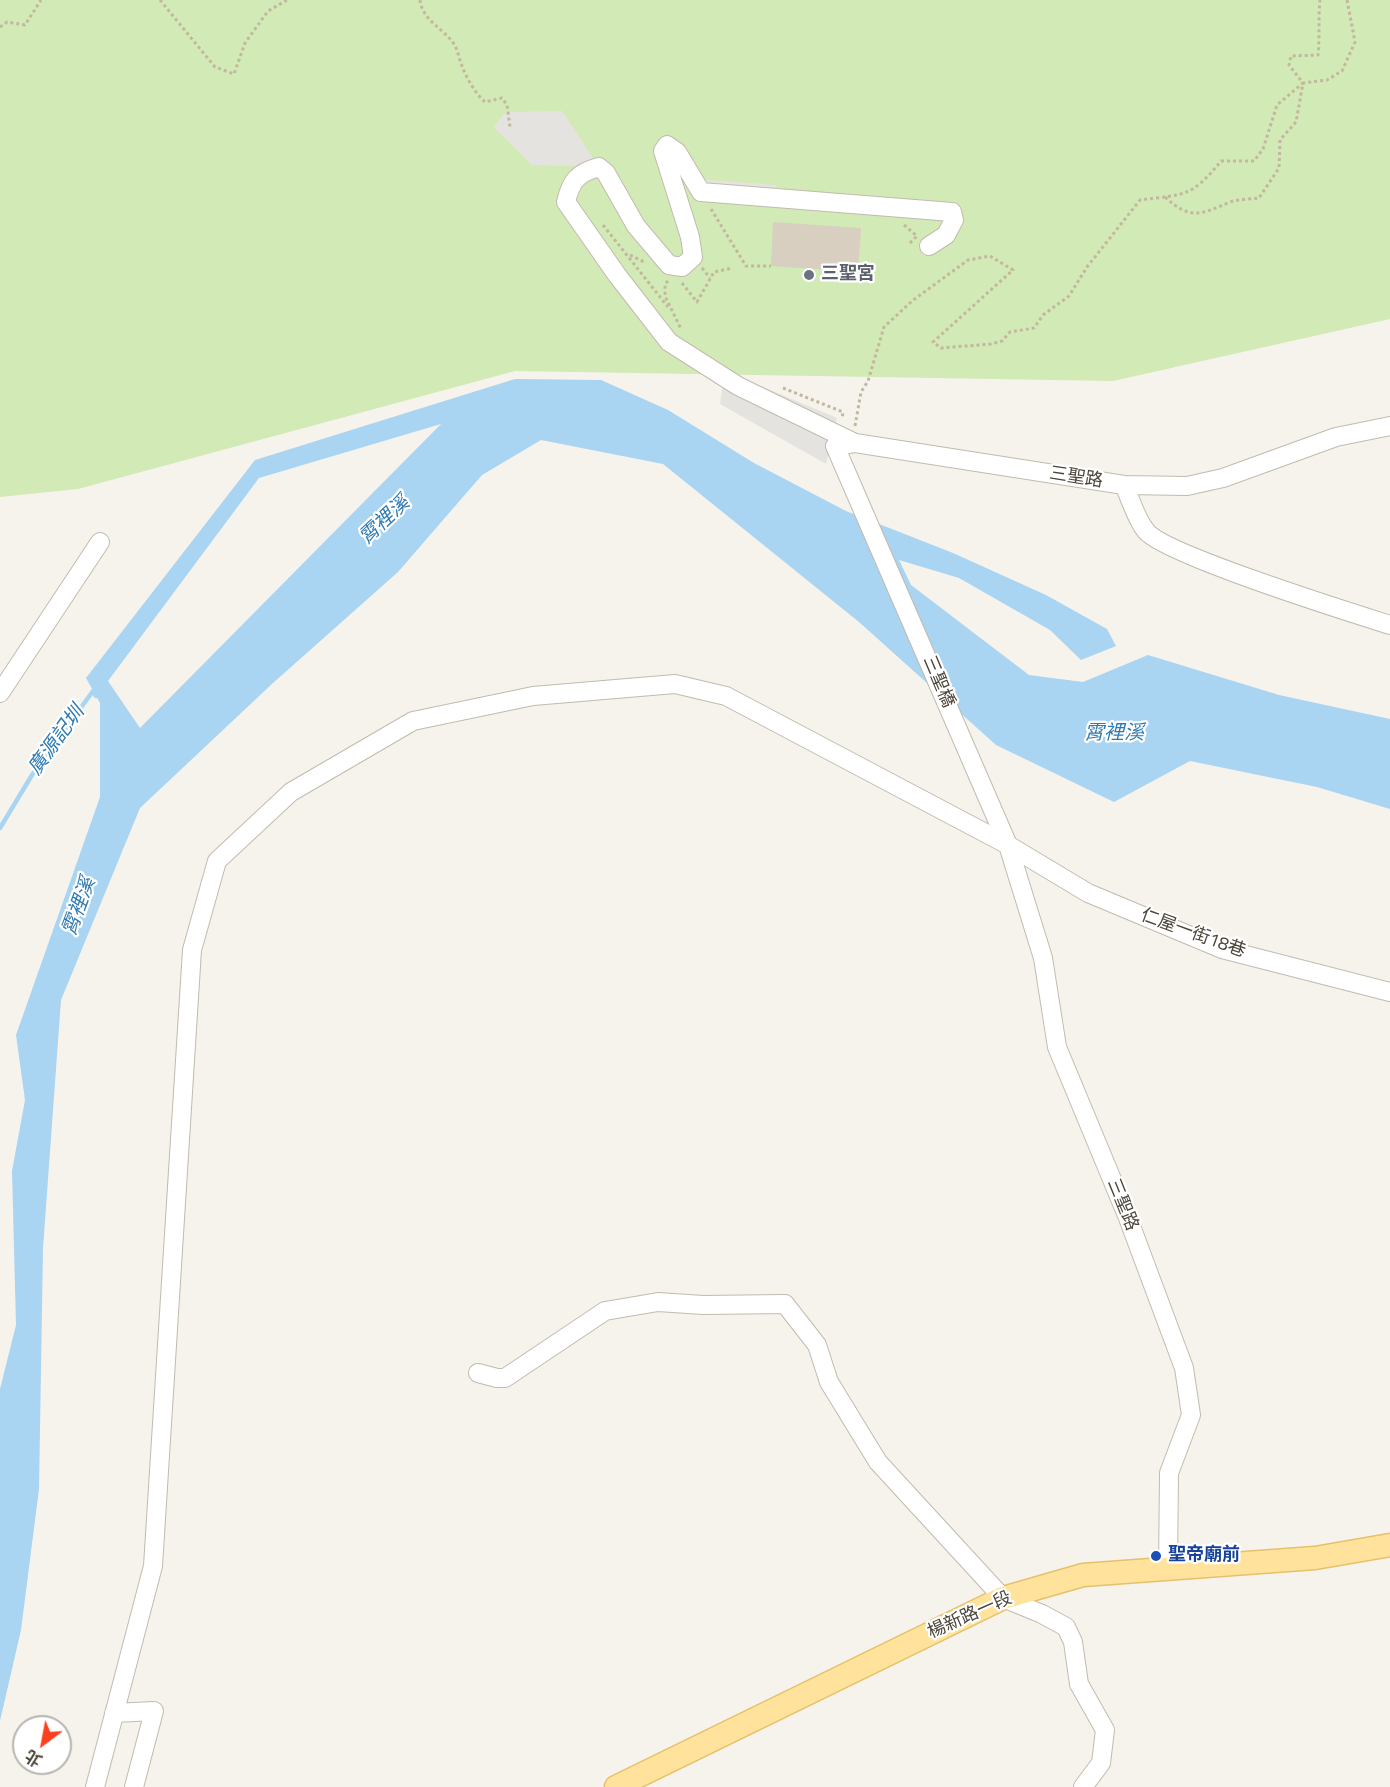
<!DOCTYPE html>
<html>
<head>
<meta charset="utf-8">
<style>
  body { margin:0 }
  #map { position:relative; width:1390px; height:1787px; overflow:hidden; background:#f6f3ec; font-family:"Titillium Web","Noto Sans TC",sans-serif }
  canvas { display:block }
  .north { position:absolute; left:12px; top:1715px; width:60px; height:60px; box-sizing:border-box; background:#fff; border:2px solid #b7b4b0; border-radius:50%; rotate:212deg; font-size:16px; font-weight:700; line-height:24px; text-align:center; color:#4b4439 }
  .north::after { content:''; display:block; margin:auto; width:21px; height:27px; background:#fc3f1d; clip-path:polygon(50% 0,100% 100%,50% 72%,0 100%) }
</style>
</head>
<body>
<div id="map">
<canvas width="1390" height="1787"></canvas>
<div class="north">北</div>
</div>
<script>
const c = document.querySelector('canvas').getContext('2d');
c.lineJoin = 'round';
function fillPath(path, color) { c.fillStyle = color; c.fill(path, 'evenodd'); }
function stroke(path, color, width, dash) { c.strokeStyle = color; c.lineWidth = width; c.lineCap = dash ? 'butt' : 'round'; c.setLineDash(dash || []); c.stroke(path); }
function label(font, color, halo, rows, align = 'center') {
  c.font = font + ' "Titillium Web","Noto Sans TC",sans-serif'; c.lineWidth = 4.5; c.setLineDash([]); c.textBaseline = 'middle'; c.strokeStyle = halo; c.fillStyle = color; for (const [text, x, y, turn = 0] of rows) {
    c.save(); c.translate(x, y); c.rotate((+turn || 0) * Math.PI / 180); c.textAlign = isNaN(turn) ? turn : align; if (halo) c.strokeText(text, 0, 0); c.fillText(text, 0, 0); c.restore();
  }
}
fillPath(new Path2D(`
  M0,0H1390V319L1113,381L515,371L78,489L0,497Z`), '#d2eab5');
fillPath(new Path2D(`
  M562,111L599,167L532,165L493,127L506,112Z
  M683,178L776,185L775,203Z
  M725,371L837,418L826,464L720,404Z`), '#e5e3e0');
fillPath(new Path2D(`
  M515,379L601,380L668,410L754,463L846,511L953,553L1046,595L1107,629L1116,646L1081,660L1050,630L959,578L899,560L911,585L1029,675L1083,682L1148,655L1279,695L1390,719V809L1317,787L1190,761L1114,802L996,745L859,622L663,464L541,440L482,475L398,572L273,683L140,808L61,1000L43,1248L39,1489L21,1630L0,1721V1389L16,1325L12,1171L25,1100L16,1035L100,797V703L86,678L255,460ZM441,424L141,727L140,728L108,681L259,478Z`), '#a9d4f2');
stroke(new Path2D(`
  M0,828L32,775L93,691L96,696`), '#a9d4f2', 4.5);
fillPath(new Path2D(`
  M773,222L861,228L858,272L771,266Z`), '#d8cfc1');
const minor = new Path2D(`
  M855,443L738,386L669,342L617,275L566,202C571,181 577,173 599,167L606,173L636,226L669,265L682,267L693,257L690,237L663,151L667,145L677,152L701,192L952,212L954,220L946,235L929,246
  M1124,485C1131,500 1136,519 1146,531C1163,554 1352,613 1390,625
  M0,693L100,542
  M478,1373L497,1378H505L605,1311L658,1302L703,1305L785,1304L817,1345L829,1382L878,1462L1003,1598L1042,1614L1066,1627L1073,1642L1079,1684L1105,1730L1101,1763L1083,1787
  M1168,1569L1169,1473L1191,1415L1184,1368L1128,1218L1057,1047L1043,958L1008,845L835,446L855,443L1124,485L1187,486L1223,478L1336,437L1390,426
  M114,1713L154,1711L134,1787
  M95,1787L153,1566L192,950L217,861L291,792L413,721L533,696L675,684L726,696L1008,845L1088,893L1222,949L1390,992`);
const major = new Path2D(`
  M616,1787L1003,1598L1083,1575L1315,1558L1390,1545`);
stroke(minor, '#c2bbae', 20);
stroke(major, '#e6c16a', 25);
stroke(new Path2D(`
  M160,0L215,67L234,74L245,43L268,11L287,0
  M420,0C422,20 443,28 454,44C458,50 459,59 462,66C467,79 475,93 485,102L502,98L507,105L510,127
  M0,27L7,22L25,25L41,0
  M1165,197C1191,221 1202,214 1230,202C1239,199 1250,199 1259,198L1279,168L1280,140L1296,122L1303,83L1327,80L1342,71L1355,42L1347,0
  M711,209L746,266H771
  M603,225L668,307
  M904,225L917,236L909,244
  M630,255L646,263
  M702,268L710,278
  M668,281L665,284V296L681,329
  M682,283L697,302L714,272L732,268
  M783,388L843,412L842,419
  M855,426L861,392L868,381L884,327L912,301L968,260L990,256L1013,270L933,342L941,348L991,344L1002,341L1010,332L1034,328L1043,315L1069,296L1087,267L1140,200C1185,194 1191,198 1221,161H1254L1263,149L1277,105L1303,83L1289,65L1291,56L1318,55C1320,36 1318,19 1320,0`), '#c4b79f', 3, [3, 3]);
stroke(minor, '#fff', 18);
stroke(major, '#ffe39c', 22);
for (const [x, y, r, color] of [
  [809,275,6,"#6b7280"],
  [1156,1556,6,"#1a4fb4"]
]) { const dot = new Path2D(); dot.arc(x, y, r, 0, 2 * Math.PI); c.fillStyle = color; c.fill(dot); stroke(dot, '#fff', 2); }
label('bold 18px', '#5b616d', '#fff', [
  ["三聖宮",821,275]
], 'left');
label('18px', '#4b4439', '#fff', [
  ["三聖路",1076,478,9],
  ["三聖橋",938,682,67],
  ["仁屋一街18巷",1193,934,20],
  ["三聖路",1122,1205,68],
  ["楊新路一段",970,1616,-24]
]);
label('bold 18px', '#164399', '#fff', [
  ["聖帝廟前",1168,1556]
], 'left');
label('italic 20px', '#2e7ab2', '#fff', [
  ["霄裡溪",385,521,-43],
  ["霄裡溪",1114,734],
  ["廣源記圳",57,741,-54],
  ["霄裡溪",80,907,-70]
]);
</script>
</body>
</html>
